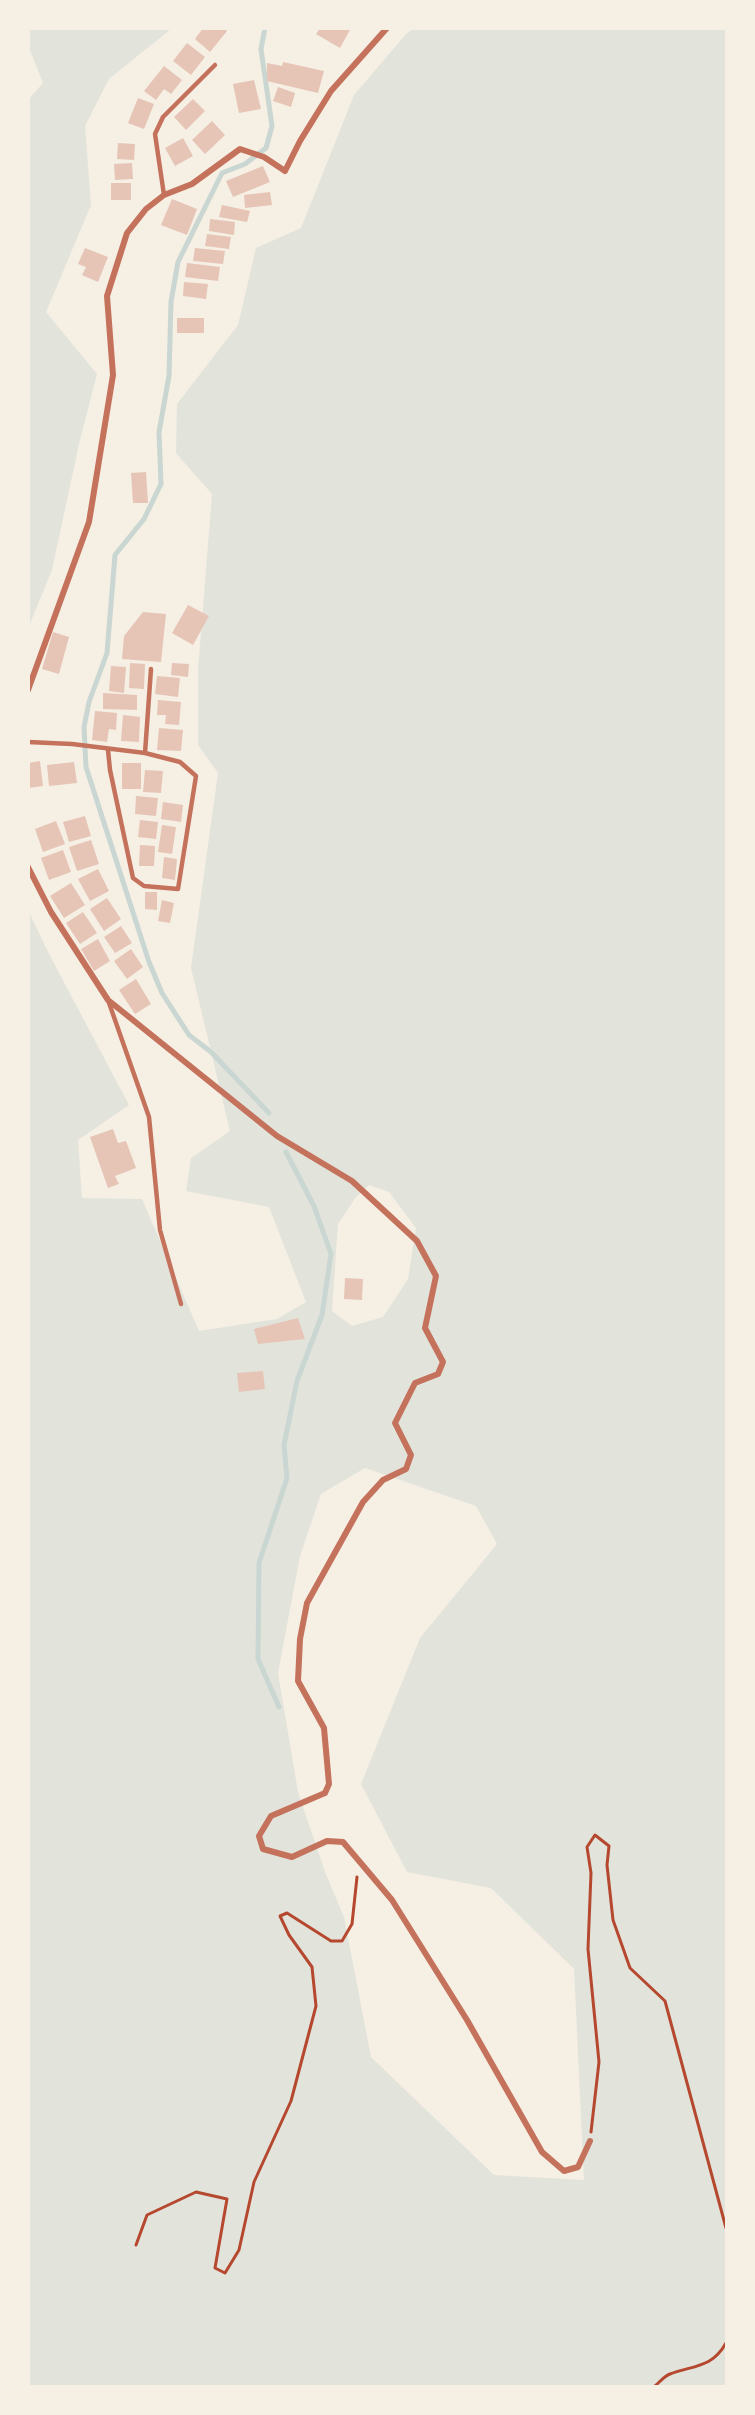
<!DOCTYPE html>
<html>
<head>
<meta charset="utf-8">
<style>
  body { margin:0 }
  #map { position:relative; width:755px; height:2415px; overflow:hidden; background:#f6efe4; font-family:"Open Sans",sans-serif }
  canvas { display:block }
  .frame { position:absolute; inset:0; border:30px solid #f6efe4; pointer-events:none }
</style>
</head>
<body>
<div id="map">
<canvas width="755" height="2415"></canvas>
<div class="frame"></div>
</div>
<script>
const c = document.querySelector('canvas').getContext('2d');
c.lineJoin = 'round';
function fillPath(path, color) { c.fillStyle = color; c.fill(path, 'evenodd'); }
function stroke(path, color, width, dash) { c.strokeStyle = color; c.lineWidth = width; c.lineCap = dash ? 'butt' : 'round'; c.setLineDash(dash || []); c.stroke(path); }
fillPath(new Path2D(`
  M29,28L171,29L109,79L85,126L91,205L46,312L97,374L79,444L52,570L29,626L28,100L43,83L29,48Z
  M413,29H726V2386H29L28,910L48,952L129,1105L78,1140L82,1198L142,1199L199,1331L277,1319L306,1302L269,1207L186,1191L191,1158L230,1131L191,968L218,773L198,745V670L212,494L176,453L177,404L238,325L256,248L301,228L354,95L406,34ZM369,1185L389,1192L416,1228L408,1279L383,1317L352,1326L332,1311L338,1224L356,1197ZM365,1468L476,1506L497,1544L420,1638L361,1784L407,1872L491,1888L574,1969L584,2180L494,2175L371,2057L344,1917L325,1872L298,1792L278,1673L300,1556L321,1494Z`), '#e2e4dc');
stroke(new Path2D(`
  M265,28L261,49L272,126L266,148L245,164L222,173L178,262L171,302L169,376L159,432L161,484L144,519L115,555L107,653L89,702L84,727L86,767L149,962L162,993L189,1035L211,1052L269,1113
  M279,1707L258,1659L259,1563L287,1478L284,1445L297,1381L322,1315L331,1254L314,1206L286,1152`), '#c9d6d2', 5);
fillPath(new Path2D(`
  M203,28H224L227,31L210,52L195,39Z
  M320,28H351L340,48L316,34Z
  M187,43L205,57L191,75L173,61Z
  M283,62L324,71L318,93L267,81V63L282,66Z
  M164,66L182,80L171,94L164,89L156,100L144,91Z
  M254,80L261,109L239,113L233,84Z
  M278,87L295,93L291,107L273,101Z
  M138,98L154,104L144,129L128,123Z
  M193,99L205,111L186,130L174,117Z
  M212,121L225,135L205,154L192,140Z
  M183,138L193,156L175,166L165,148Z
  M118,143L135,144L134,160L117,159Z
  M132,163L133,179L115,180L114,164Z
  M263,166L270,182L233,197L226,181Z
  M111,183H131V200H111Z
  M270,192L272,205L245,208L244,195Z
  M172,199L197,209L187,235L161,225Z
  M222,205L250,211L247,222L219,217Z
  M210,219L235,222L234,235L209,231Z
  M207,234L231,237L229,249L205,246Z
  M85,248L108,257L98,282L82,275L86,267L78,264Z
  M195,248L225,251L223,264L193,261Z
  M187,263L220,267L218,281L185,277Z
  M184,282L208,284L206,299L183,296Z
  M177,318H204V333H177Z
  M146,472L148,503H133L131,473Z
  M188,605L209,616L193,645L172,633Z
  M143,612L166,614L161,662L122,659L124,636Z
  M53,632L69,637L59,674L42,669Z
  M130,663L145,664L144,689L129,688Z
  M172,663L189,664L188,677L171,675Z
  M111,666L126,667L124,693L109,691Z
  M157,676L180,678L178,697L155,694Z
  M103,693L137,695V710L103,709Z
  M158,700L181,702L179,725L165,724L166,715H157Z
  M95,711L117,713L116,730L109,729L107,742L92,740Z
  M123,715L140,717L139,742L121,741Z
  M159,728L183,730L181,751L157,750Z
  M40,761L43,786L28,788V763Z
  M74,762L77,783L49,786L47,765Z
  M122,763H141V789H122Z
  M145,770L163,771L161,793L143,792Z
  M136,796L158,798L156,816L135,814Z
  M163,802L183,805L181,822L161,819Z
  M85,816L91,836L69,842L63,822Z
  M140,820L158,822L156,839L138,837Z
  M56,821L65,844L43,852L35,829Z
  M162,825L176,827L172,854L158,852Z
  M91,840L99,864L77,871L69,847Z
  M140,845L155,846L154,866H139Z
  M63,850L71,872L49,880L41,858Z
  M164,857L177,859L175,880L162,878Z
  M98,869L109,891L90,901L78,879Z
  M71,883L85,905L64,918L50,896Z
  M145,892H157V910L145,909Z
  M107,898L121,919L104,931L90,909Z
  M162,900L174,903L170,923L158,921Z
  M83,912L97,933L80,944L66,923Z
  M121,926L132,943L115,953L104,937Z
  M98,939L110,961L94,971L81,949Z
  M131,949L143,967L127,979L114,961Z
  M136,979L151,1004L135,1014L119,990Z
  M113,1129L118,1143L126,1141L136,1168L115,1176L119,1184L108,1188L90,1137Z
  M345,1278L363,1279L362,1300L344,1299Z
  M298,1318L305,1339L258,1344L254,1329Z
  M263,1371L265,1389L239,1392L237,1373Z`), '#e6c5b7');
stroke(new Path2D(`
  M591,2132L599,2062L588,1949L591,1873L587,1847L595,1835L609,1846L607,1865L613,1920L630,1968L665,2001L726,2228
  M136,2245L147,2215L196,2192L227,2199L215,2268L225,2273L239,2250L254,2182L291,2101L316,2006L312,1967L289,1935L280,1916L287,1913L331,1941H342L352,1924L357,1877
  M655,2386C660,2382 664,2376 670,2374C694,2365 712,2368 726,2343`), '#b5482f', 3);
stroke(new Path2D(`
  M164,195L155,134L163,117L215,65
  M28,742L72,744L145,753L180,762L196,776L178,889L144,886L133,878L110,770L108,750
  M145,753L151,669
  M108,1000L149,1117L160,1230L181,1304`), '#c5725c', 4.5);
stroke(new Path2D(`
  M28,690L89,522L113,375L107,296L127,233L146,209L164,195L192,184L240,149L264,157L285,171L300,141L331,91L387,28
  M28,867L51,912L108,1000L277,1136L352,1181L417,1241L436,1276L425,1328L443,1362L438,1374L415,1383L395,1423L411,1455L406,1469L383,1480L363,1502L307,1603L300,1639L298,1681L324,1728L329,1784L325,1793L271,1816L259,1836L263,1849L292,1857L327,1841L343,1842L392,1900L467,2020L542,2152L564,2171L578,2167L590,2141`), '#c5725c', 6);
</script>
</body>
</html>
